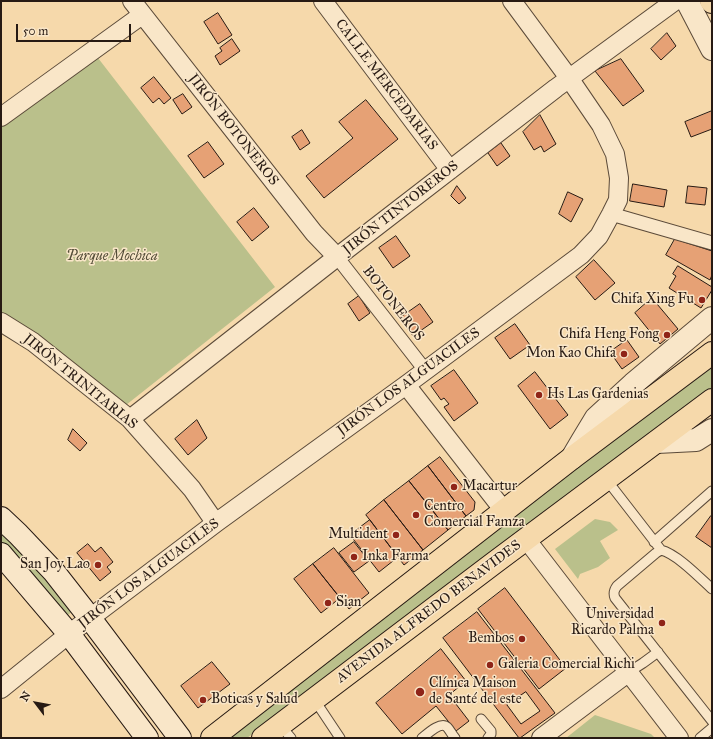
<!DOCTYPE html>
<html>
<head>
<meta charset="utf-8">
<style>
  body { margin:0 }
  #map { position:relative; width:713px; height:739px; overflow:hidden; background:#f6d9ab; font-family:"IM FELL Great Primer",serif }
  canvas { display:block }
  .frame { position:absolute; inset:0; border:2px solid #271a13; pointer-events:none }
  .north { position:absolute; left:16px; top:683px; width:40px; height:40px; -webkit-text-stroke:3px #f9e6c8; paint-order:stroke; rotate:302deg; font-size:11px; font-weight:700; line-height:16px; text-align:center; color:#271a13 }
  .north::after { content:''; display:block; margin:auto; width:14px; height:18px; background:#271a13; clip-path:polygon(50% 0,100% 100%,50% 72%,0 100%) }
  .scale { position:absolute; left:16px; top:24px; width:115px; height:18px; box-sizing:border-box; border:2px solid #271a13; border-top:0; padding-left:5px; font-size:12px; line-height:14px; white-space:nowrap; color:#271a13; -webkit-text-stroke:3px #f9e6c8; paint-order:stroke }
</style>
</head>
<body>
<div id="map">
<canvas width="713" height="739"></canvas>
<div class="frame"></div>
<div class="north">N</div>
<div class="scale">50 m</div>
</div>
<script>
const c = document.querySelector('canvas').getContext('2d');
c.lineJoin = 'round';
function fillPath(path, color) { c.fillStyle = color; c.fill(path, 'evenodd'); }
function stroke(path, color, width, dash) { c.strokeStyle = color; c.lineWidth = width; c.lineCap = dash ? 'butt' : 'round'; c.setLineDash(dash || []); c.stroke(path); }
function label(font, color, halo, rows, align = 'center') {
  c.font = font + ' "IM FELL Great Primer",serif'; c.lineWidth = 3; c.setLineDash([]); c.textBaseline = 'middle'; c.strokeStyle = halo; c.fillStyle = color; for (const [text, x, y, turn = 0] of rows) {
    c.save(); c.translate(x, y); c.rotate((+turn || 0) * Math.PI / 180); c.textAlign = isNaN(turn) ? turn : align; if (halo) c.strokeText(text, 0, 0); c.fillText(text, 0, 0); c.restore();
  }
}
fillPath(new Path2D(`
  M88,45L275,287L126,405L35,336L1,313V108Z
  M712,367V389L247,738H230L383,613L608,444Z
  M595,519L610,522L618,530L600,541L610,558L598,567L580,574L578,579L555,549Z
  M1,530L13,541L73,611L64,618L1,545Z
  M595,715L651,734L655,738H566Z`), '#bac08b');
const building = new Path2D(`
  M218,13L232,35L218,44L204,22Z
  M667,33L676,46L661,60L651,49Z
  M232,39L240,51L220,65L215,56L222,51L220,48Z
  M621,59L644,91L623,106L595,71Z
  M154,77L171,98L164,104L159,98L153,103L141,88Z
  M183,94L192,107L182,114L173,100Z
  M366,100L398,139L324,198L306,176L353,138L339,122Z
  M712,111V129L691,137L685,122Z
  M540,115L556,144L544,152L541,146L534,150L523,132Z
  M302,130L310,143L300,150L292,137Z
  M208,142L224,164L204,178L188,156Z
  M501,143L510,156L497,166L488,153Z
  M633,184L667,190L664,207L630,201Z
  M457,186L466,198L459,204L451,196Z
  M688,186L707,188L705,205L686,203Z
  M568,192L583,199L571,222L559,214Z
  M254,208L269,227L252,241L237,222Z
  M396,236L410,256L393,268L379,248Z
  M675,239L712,251V275L710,280L666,255Z
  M594,260L615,283L595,300L576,277Z
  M678,266L712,287V290L701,308L669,288L676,276L673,274Z
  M359,296L370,313L359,321L348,304Z
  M652,298L678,329L660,344L635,313Z
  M420,304L433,322L413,336L400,318Z
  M515,324L530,345L510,359L495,338Z
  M627,340L639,357L622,369L610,352Z
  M454,370L478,403L454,421L444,407L449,404L444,398L441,400L431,386Z
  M535,372L568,415L550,429L518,386Z
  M197,420L207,438L188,455L175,439Z
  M73,429L87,443L80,451L68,440Z
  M440,457L475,502L474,510L466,516L428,466Z
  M428,466L466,516L448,530L409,481Z
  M409,481L448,530L423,550L384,500Z
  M384,500L423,550L404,565L366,515Z
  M711,516L712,517V548L696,537Z
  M370,520L398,557L379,572L350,535Z
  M354,542L369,561L354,572L339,553Z
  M88,544L95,552L101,547L113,562L107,567L111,572L100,581L77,553Z
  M334,548L369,593L349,609L313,564Z
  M313,564L340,598L321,613L294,579Z
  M505,588L566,668L539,689L478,609Z
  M477,612L555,713L520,738H519L443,638ZM526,692L540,711L521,724L507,705Z
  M441,649L466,681L449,695L469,721L456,731L436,706L402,734L376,703Z
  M212,662L230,684L198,708L181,686Z`);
fillPath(building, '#e6a175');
stroke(building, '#271a13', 1);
const service = new Path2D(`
  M606,479L661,550C677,554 700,578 712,589
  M654,542L712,491
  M661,550L656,553L617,586C614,590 613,593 615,598L712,721
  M629,672L643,663L658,652
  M314,699L340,738
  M481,719L491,731V734L488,738
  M280,725L291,738
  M422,738C427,734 441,721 447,727C450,730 452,735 455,738
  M700,738L712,728`);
const pedestrian = new Path2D(`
  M611,214L712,243
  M337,257L425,370`);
const minor = new Path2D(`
  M132,1L314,233L337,257
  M323,1L450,170
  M1,117L142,15
  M1,322L33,342L130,419L192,489L210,515L217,522
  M406,385L505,512
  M130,419L337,257L556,88L675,1
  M526,539L679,738
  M1,689L69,634L217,522L406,385L581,255L599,236L611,214L618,200L619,178L615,154L601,125L569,78L512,1
  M541,738L629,672`);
const tertiary = new Path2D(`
  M687,1L712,49
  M657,442L696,440L712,430
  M572,458L582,441L596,418L633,384L712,318`);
const secondary = new Path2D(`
  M1,518L18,534L54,572L83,609L180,738
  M1,554L69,634L147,738`);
const primary = new Path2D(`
  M212,738L572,458L712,353
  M263,738L494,563L712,400`);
const motorway = new Path2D(`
  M711,1L712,2`);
stroke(service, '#5b4a39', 11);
stroke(pedestrian, '#5b4a39', 15);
stroke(minor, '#5b4a39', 20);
stroke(tertiary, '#5b4a39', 24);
stroke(secondary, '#271a13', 24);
stroke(primary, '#271a13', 24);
stroke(motorway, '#271a13', 24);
stroke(service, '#f9e6c8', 9);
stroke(pedestrian, '#f9e6c8', 13);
stroke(minor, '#f9e6c8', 18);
stroke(tertiary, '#f9e6c8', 22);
stroke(secondary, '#f9e6c8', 22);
stroke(primary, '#f6d9ab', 22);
stroke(motorway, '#f6d9ab', 22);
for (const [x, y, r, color] of [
  [702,300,4,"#8f2418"],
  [667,335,4,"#8f2418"],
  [624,354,4,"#8f2418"],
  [539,395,4,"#8f2418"],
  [454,487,4,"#8f2418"],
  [416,515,4,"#8f2418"],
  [396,535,4,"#8f2418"],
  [354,557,4,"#8f2418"],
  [98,565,4,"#8f2418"],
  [328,603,4,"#8f2418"],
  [662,623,4,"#8f2418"],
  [522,639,4,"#8f2418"],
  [490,665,4,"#8f2418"],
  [420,692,5,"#8f2418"],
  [203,700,4,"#8f2418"]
]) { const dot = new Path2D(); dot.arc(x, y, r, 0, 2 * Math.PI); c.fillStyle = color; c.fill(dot); stroke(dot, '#f9e6c8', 1.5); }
label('14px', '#271a13', '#f9e6c8', [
  ["CALLE MERCEDARIAS",386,85,53],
  ["JIRÓN BOTONEROS",233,130,52],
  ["JIRÓN TINTOREROS",401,208,-38],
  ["BOTONEROS",393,304,52],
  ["JIRÓN TRINITARIAS",80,382,39],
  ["JIRÓN LOS ALGUACILES",409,382,-36],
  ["JIRÓN LOS ALGUACILES",149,574,-37],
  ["AVENIDA ALFREDO BENAVIDES",429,612,-37]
]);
label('italic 14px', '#534c37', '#f9e6c8', [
  ["Parque Mochica",112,257]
]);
label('14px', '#271a13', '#f9e6c8', [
  ["Chifa Xing Fu",694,300,"right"],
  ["Chifa Heng Fong",659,335,"right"],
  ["Mon Kao Chifa",616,354,"right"],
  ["Hs Las Gardenias",547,395],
  ["Macartur",462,487],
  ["Centro",424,507],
  ["Comercial Famza",424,523],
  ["Multident",388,535,"right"],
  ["Inka Farma",362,557],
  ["San Joy Lao",90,565,"right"],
  ["Sian",336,603],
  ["Universidad",654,615,"right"],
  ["Ricardo Palma",654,631,"right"],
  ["Bembos",514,639,"right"],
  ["Galeria Comercial Richi",498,665],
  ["Clínica Maison",429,684],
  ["de Santé del este",429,700],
  ["Boticas y Salud",211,700]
], 'left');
</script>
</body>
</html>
